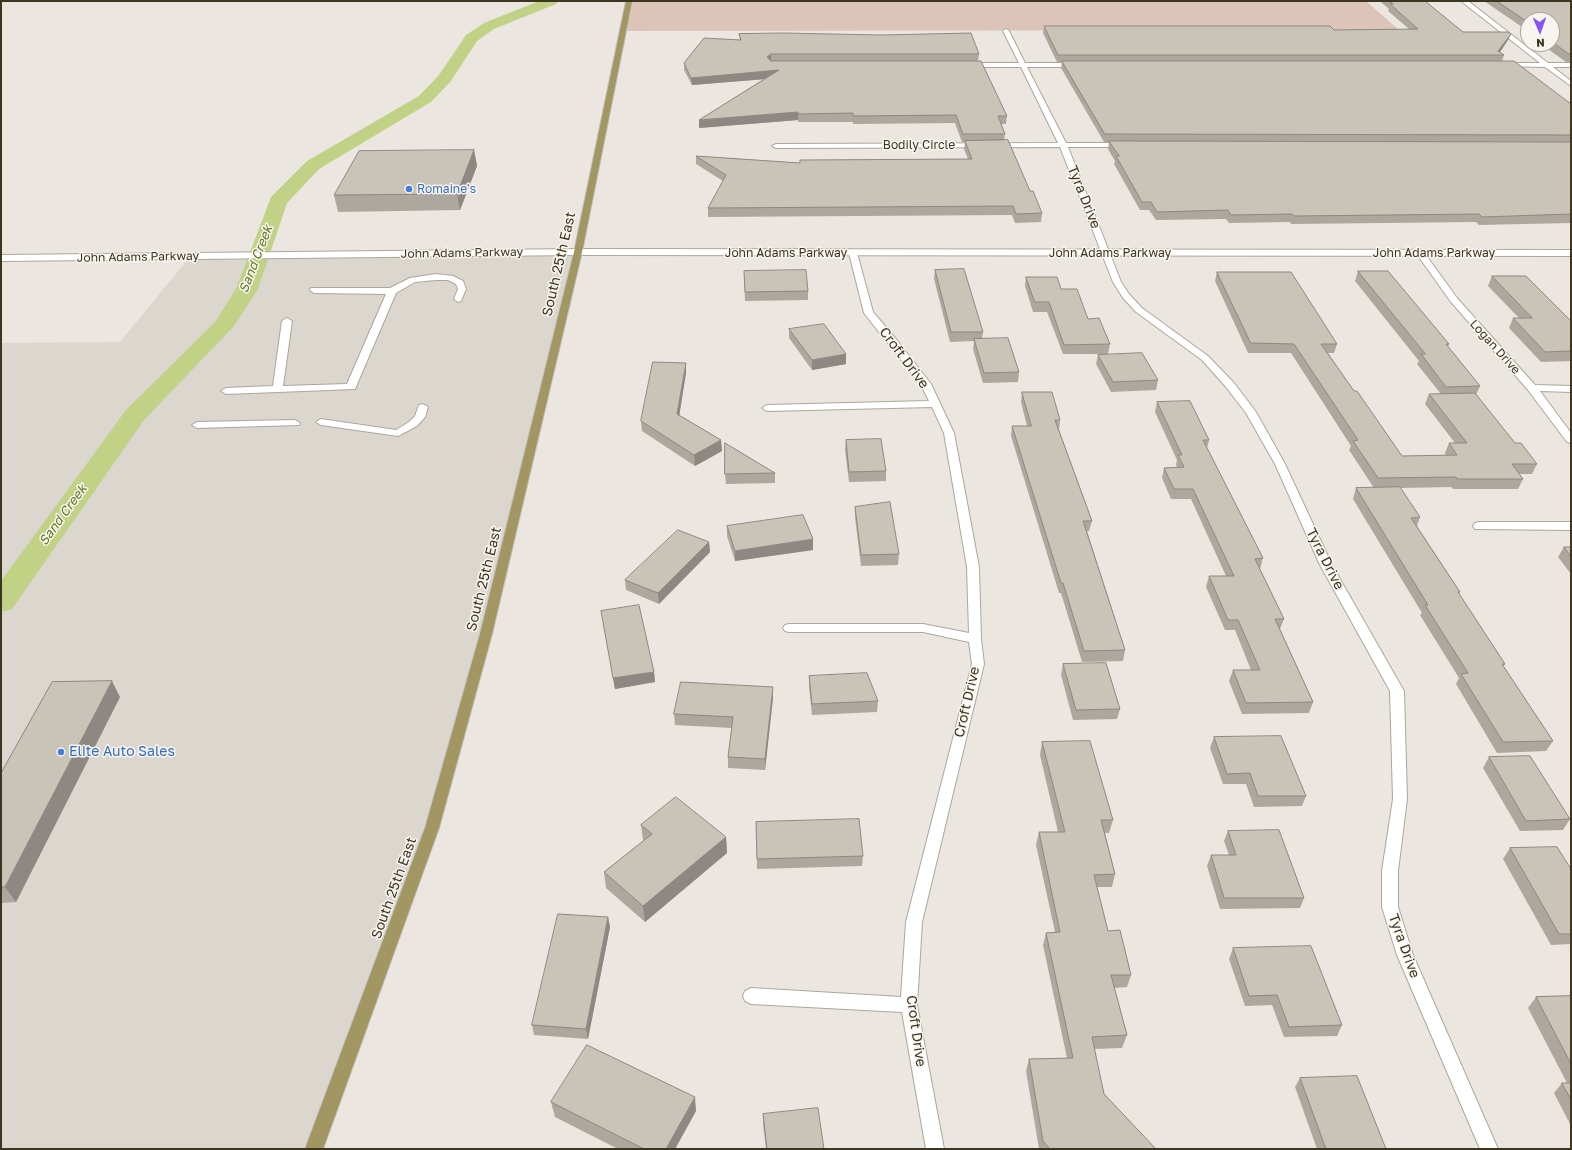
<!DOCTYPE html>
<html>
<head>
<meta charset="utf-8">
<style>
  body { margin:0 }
  #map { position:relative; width:1572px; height:1150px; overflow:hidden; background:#ebe7e0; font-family:"Golos Text",sans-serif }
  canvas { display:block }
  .frame { position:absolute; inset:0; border:2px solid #3c3620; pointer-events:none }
  .north { position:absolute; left:1520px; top:12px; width:40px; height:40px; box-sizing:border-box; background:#f8f5f0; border:1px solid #ada99d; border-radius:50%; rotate:178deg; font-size:11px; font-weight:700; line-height:16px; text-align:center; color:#3c3620 }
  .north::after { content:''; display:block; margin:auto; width:14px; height:18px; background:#8654f5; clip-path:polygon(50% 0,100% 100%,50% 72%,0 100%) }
</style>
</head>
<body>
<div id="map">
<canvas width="1572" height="1150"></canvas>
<div class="frame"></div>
<div class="north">N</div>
</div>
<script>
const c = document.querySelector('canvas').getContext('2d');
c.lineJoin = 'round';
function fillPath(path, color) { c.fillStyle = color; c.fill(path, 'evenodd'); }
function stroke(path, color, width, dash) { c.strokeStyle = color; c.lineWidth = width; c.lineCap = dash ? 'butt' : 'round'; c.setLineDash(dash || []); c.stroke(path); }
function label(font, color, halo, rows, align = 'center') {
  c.font = font + ' "Golos Text",sans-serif'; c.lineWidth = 3; c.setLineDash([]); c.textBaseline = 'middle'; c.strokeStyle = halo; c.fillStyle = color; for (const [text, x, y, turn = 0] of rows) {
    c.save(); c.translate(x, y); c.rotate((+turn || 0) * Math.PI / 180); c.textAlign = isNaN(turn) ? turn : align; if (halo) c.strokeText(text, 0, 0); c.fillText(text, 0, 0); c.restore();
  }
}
fillPath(new Path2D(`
  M578,252L432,828L314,1149H1V343L120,342L192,254Z`), '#dbd6ce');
fillPath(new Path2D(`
  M629,1H1366L1399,30L623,31Z`), '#ddc4b8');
fillPath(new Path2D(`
  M539,1H558L556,4L494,29L477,41L451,81L431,102L319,169L287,203L258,289L234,326L144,420L12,609L1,612V581L126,410L215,322L236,289L271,197L307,161L419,96L439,75L466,35L484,23Z`), '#c1d286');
const service = new Path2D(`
  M436,274L453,276L463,281L466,289L461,301L458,302L454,299L458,289L456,284L448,280H436L415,282L396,293L355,389L226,394L221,391L226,388L273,386L282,321L287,318L292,321L283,386L347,384L386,294L314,293L310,290L311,288H390L410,278Z
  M423,404L428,407L425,417L417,426L398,436L321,425L316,422L321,419L396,430L409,422L415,416L419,405Z
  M295,420L300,423L299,425L197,428L192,425L197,422Z`);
const minor = new Path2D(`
  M1461,1H1468L1548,63H1571V67H1553L1571,81V86L1545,67L1502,66V64L1504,63H1540Z
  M1006,29L1009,31L1025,63H1078L1081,65L1078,67H1027L1066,143H1124L1128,145L1124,147H1068L1121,282L1129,294L1142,308L1208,356L1234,383L1256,412L1285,464L1332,565L1404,691L1407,799L1398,871V907L1413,955L1498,1149H1480L1397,955L1382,907V871L1393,799L1390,691L1320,565L1275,464L1246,413L1226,387L1202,360L1136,312L1123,298L1113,282L1060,147L776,148L772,146L776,144L1058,143L1021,67H968L965,65L968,63H1019L1003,31Z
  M853,250L857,253L873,312L896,339L931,384L954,433L979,567L981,639L984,664L922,922L917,1005L944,1149H926L902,1012L751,1004L745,1001L743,996L745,991L751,988L901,997L906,922L972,664L969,642L923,632H789L785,631L783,628L785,625L789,624H923L969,633L967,567L944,433L932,407L767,411L762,408L767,405L929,401L921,385L864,313L849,253Z
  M1420,250L1423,251L1457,298L1535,385L1571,386V392L1540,391L1571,433V443L1567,442L1528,390L1451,302L1416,253Z
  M1479,522H1571V530L1475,529L1473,526L1475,523Z`);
const tertiary = new Path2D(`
  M578,249L1571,250V256L578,255L1,261V255Z`);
const primary = new Path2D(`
  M626,1H632L582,252L492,634L439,828L323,1149H305L425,828L480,634L574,252Z`);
stroke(service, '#aca79b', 2);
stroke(minor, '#aca79b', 2);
stroke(tertiary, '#aca79b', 2);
stroke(primary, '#c4c3bc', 2);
fillPath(service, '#fff');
fillPath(minor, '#fff');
fillPath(tertiary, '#fff');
fillPath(primary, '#a29663');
fillPath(new Path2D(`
  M1380,1H1425L1463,32L1508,40L1500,52L1504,55L1502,61L1571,104V223L1479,225L1476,222L1291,224L1290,222L1229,223L1226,219L1156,220L1149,210H1140L1114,164L1115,161L1108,149L1109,142H1104L1061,68L1062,62H1057L1043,33L1044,26L1334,30L1409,29L1388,11L1389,9Z
  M1484,1H1571V62H1566L1541,44H1552V20H1528V31Z
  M739,34L979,54L978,61L1007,116L1006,124H1001L1005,134L1004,140L1030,191L1042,213L1041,222L1015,223L1012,215L708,217V208L723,181L696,164V156L800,163L968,159L964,149L965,142H962L955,123L853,124V122H798V120L699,128V120L764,79L692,85L684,70V63L740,40Z
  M474,150L477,166L460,210L338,212L334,195Z
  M935,270L983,332L982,339L1019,372L1018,382L983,383L973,349L974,341L950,342L934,279Z
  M744,271L808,291V300L745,301Z
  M1358,271L1449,344L1448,347L1480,386L1476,395L1515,443L1537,464L1532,474H1519L1523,479L1518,489H1453L1451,487L1400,488L1420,517L1417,526L1460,592L1459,594L1505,664L1503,666L1553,741L1546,751L1497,753L1456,684L1459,678L1420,615L1422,613L1353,499L1356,488H1374L1349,450L1351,446L1291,353H1248L1215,281L1217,272L1337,344L1334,353H1328L1354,391L1402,456L1446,455L1445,453L1449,443H1455L1425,404L1429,394H1441L1417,364L1419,361L1355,281Z
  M1492,276L1571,321V361L1541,362L1509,328L1513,318H1519L1488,286Z
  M1026,277L1061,289L1088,319L1110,344L1108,354H1063L1047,312H1033L1025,286Z
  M789,329L846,354V364L812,370L789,338Z
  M1098,355L1158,380L1156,390L1111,392L1096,364Z
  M686,363V373L679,415L721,440L722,451L695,466L642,431L641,421Z
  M1022,392L1060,420L1059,430L1092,521L1089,531H1087L1125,650L1123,661L1082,662L1061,593H1059L1011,436L1012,426H1027L1021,402Z
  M1157,402L1209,440L1207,448L1263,558L1260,569L1284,619L1280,629L1313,702L1309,713L1242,714L1229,681L1233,670H1251L1235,630H1225L1206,587L1209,576H1226L1191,499H1171L1162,478L1164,468L1177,467L1176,465L1177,460L1155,412Z
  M846,440L886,471V481L849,482L845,450Z
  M775,473V483L726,484L725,474Z
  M855,507L899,554L898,565L861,566L855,517Z
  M727,526L813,550L735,561L727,536Z
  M709,542L710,552L659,604L626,590L625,580Z
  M1564,547H1571V574L1558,557Z
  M601,611L654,672L655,682L615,689Z
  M1063,664L1120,709L1117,719L1073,720L1061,675Z
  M809,676L878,701L877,712L812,715L809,687Z
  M120,697L16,902L1,903V773Z
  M773,698L765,770L728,768V757L732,728L675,725L674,714Z
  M1214,737L1306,796L1302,806L1254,807L1246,784H1223L1210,748Z
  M1042,742L1113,820L1109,833H1105L1115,874L1112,887H1097L1108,931L1131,975L1127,987L1114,988L1127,1035L1122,1048L1094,1049L1104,1094L1156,1149H1039L1026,1071L1029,1059L1067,1058L1043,945L1046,933L1055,932L1036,845L1039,832H1058L1040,755Z
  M1489,757L1570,819L1563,830L1520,831L1483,768Z
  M756,822L863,856L862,866L757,869Z
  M641,825L726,837L727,853L645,922L606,888L604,872L643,841V840Z
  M1228,831L1304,898L1300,908L1220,909L1207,866L1211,855H1229L1224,841Z
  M1510,848L1571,869V944L1551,945L1503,859Z
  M608,917L610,927L588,1039L534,1035L532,1025Z
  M1233,948L1342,1025L1337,1036L1284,1037L1272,1005L1245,1006L1229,959Z
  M1571,996V1126L1554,1093L1562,1083H1567L1528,1008L1536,997Z
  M1300,1078L1386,1149H1317L1295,1087Z
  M551,1102L696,1111L675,1149H618L555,1117Z
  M763,1114L824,1149H766L763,1124Z`), '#ada89e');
fillPath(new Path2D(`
  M1511,34L1508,40L1498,55V51Z
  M771,54V62L767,57Z
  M779,70V78L692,85L691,78Z
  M798,112V120L699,128V120Z
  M474,150L477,166L460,210L457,194Z
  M846,354V364L812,370V360Z
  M686,363V373L678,424L677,414Z
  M721,440L722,451L695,466L694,455Z
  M813,539V550L735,561V551Z
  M709,542L710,552L659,604L658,593Z
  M654,672L655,682L615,689L613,678Z
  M112,681L120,697L16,902L5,887Z
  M773,687V698L765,770V759Z
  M726,837L727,853L645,922L643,906Z
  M608,917L610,927L588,1039L586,1029Z
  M695,1097L696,1111L675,1149H666Z`), '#8d8881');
const building = new Path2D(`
  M1389,1H1425L1463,32H1508L1511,34L1498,51L1504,55H1058L1044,26H1330L1334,30L1418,29L1390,4H1393Z
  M1497,1H1571V54H1569L1552,42V20H1528V22Z
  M783,33L881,35L971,33L979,54H771L767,57L771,61H981L1007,116H998L1005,134H963L956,115L853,116V113L798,114V112L699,120L779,70L691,78L684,63L704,38L741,40L739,34Z
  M1062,61H1514L1571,104V135L1105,134Z
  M1008,140L1030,191H1033L1042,213L1016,214L1013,206L708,208L726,175L696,156L800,163V160L972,159L965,141Z
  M1109,141L1571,142V214L1482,217L1479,214L1294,216L1292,214L1231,215L1228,210L1157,212L1151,202H1142L1116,156H1119Z
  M474,150L457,194L334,195L359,151Z
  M964,269L983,332H951L935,270Z
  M806,270L808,291L745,292L744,271Z
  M1358,271H1388L1449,344H1446L1480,386L1446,387L1421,354H1425Z
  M1217,272H1291L1337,344H1321L1354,391H1357L1402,456L1457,455L1449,443H1467L1429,394L1475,393L1515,443H1521L1537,464H1512L1523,479H1457L1456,477L1378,478L1353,441L1358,440L1294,344L1251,343Z
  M1492,276H1526L1571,321V351L1545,352L1513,318H1532Z
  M1026,277H1057L1061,289H1077L1088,319L1099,318L1110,344L1064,345L1049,302H1035Z
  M824,324L846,354L812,360L789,329Z
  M1008,338L1019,372L984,373L974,339Z
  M1142,353L1158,380L1113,382L1098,355Z
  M653,362L686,363L677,414L721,440L694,455L641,421Z
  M1022,392H1052L1060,420H1055L1092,521H1083L1125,650L1084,651L1063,583H1061L1012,426H1031Z
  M1190,401L1209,440H1203L1263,558L1255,559L1284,619H1275L1313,702L1246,703L1233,670H1260L1238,620H1228L1209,576H1234L1193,489H1174L1164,468L1184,467L1178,455H1182L1157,402Z
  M881,439L886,471L849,472L846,440Z
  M725,443L775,473L725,474Z
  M1400,487L1420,517L1411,518L1460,592H1458L1505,664H1502L1553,741L1503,742L1461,674L1468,673L1425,605H1428L1356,488Z
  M890,502L899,554L861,555L855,507Z
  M803,515L813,539L735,551L727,526Z
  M678,530L709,542L658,593L625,580Z
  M1564,547H1571V556Z
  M639,605L654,672L613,678L601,611Z
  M1106,663L1120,709L1076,710L1063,664Z
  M867,673L878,701L812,704L809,676Z
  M112,681L5,887H1V773L52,682Z
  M681,682L773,687L765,759L728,757L733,717L674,714Z
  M1281,736L1306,796H1258L1250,773L1227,774L1214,737Z
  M1090,741L1113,820H1101L1115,874L1094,875L1108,931L1120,930L1131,975H1111L1127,1035L1092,1037L1104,1094L1156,1149H1050L1043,1141L1029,1059L1073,1058L1046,933L1060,932L1039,832H1065L1042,742Z
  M1530,756L1570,819L1526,821L1489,757Z
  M676,797L726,837L643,906L604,872L652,834L641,825Z
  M859,819L863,856L757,859L756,822Z
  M1279,830L1304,898H1224L1211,855H1236L1228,831Z
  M1557,847L1571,869V934H1559L1510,848Z
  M558,914L608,917L586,1029L532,1025Z
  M1311,946L1342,1025L1289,1027L1277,995L1249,996L1233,948Z
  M1571,996V1064L1536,997Z
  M587,1045L695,1097L666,1149H644L551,1102Z
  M1357,1076L1386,1149H1326L1300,1078Z
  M1562,1083H1571V1099Z
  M818,1108L824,1149H767L763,1114Z`);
fillPath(building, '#c9c3b8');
stroke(building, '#8d8881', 1);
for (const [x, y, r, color] of [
  [409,189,4,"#3f7fe0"],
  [61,752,4,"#3f7fe0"]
]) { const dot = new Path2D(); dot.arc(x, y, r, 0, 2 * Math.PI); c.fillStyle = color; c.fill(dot); stroke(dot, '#f8f5f0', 1.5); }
label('12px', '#3c3620', '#f8f5f0', [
  ["Bodily Circle",919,145],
  ["John Adams Parkway",462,253,-1],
  ["John Adams Parkway",786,253],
  ["John Adams Parkway",1110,253],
  ["John Adams Parkway",1434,253],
  ["John Adams Parkway",138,257,-1],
  ["Logan Drive",1495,347,48]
]);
label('12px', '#366cbe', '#f8f5f0', [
  ["Romaine's",417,189]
], 'left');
label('italic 13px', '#627919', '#f8f5f0', [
  ["Sand Creek",256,259,-69],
  ["Sand Creek",63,515,-54]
]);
label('14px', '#3c3620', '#f8f5f0', [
  ["Tyra Drive",1084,197,68],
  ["South 25th East",559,264,-77],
  ["Croft Drive",904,358,53],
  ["Tyra Drive",1325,559,63],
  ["South 25th East",484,579,-76],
  ["Croft Drive",967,702,-77],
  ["South 25th East",394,888,-70],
  ["Tyra Drive",1404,946,70],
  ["Croft Drive",916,1031,82]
]);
label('14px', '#366cbe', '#f8f5f0', [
  ["Elite Auto Sales",69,752]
], 'left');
</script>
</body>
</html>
